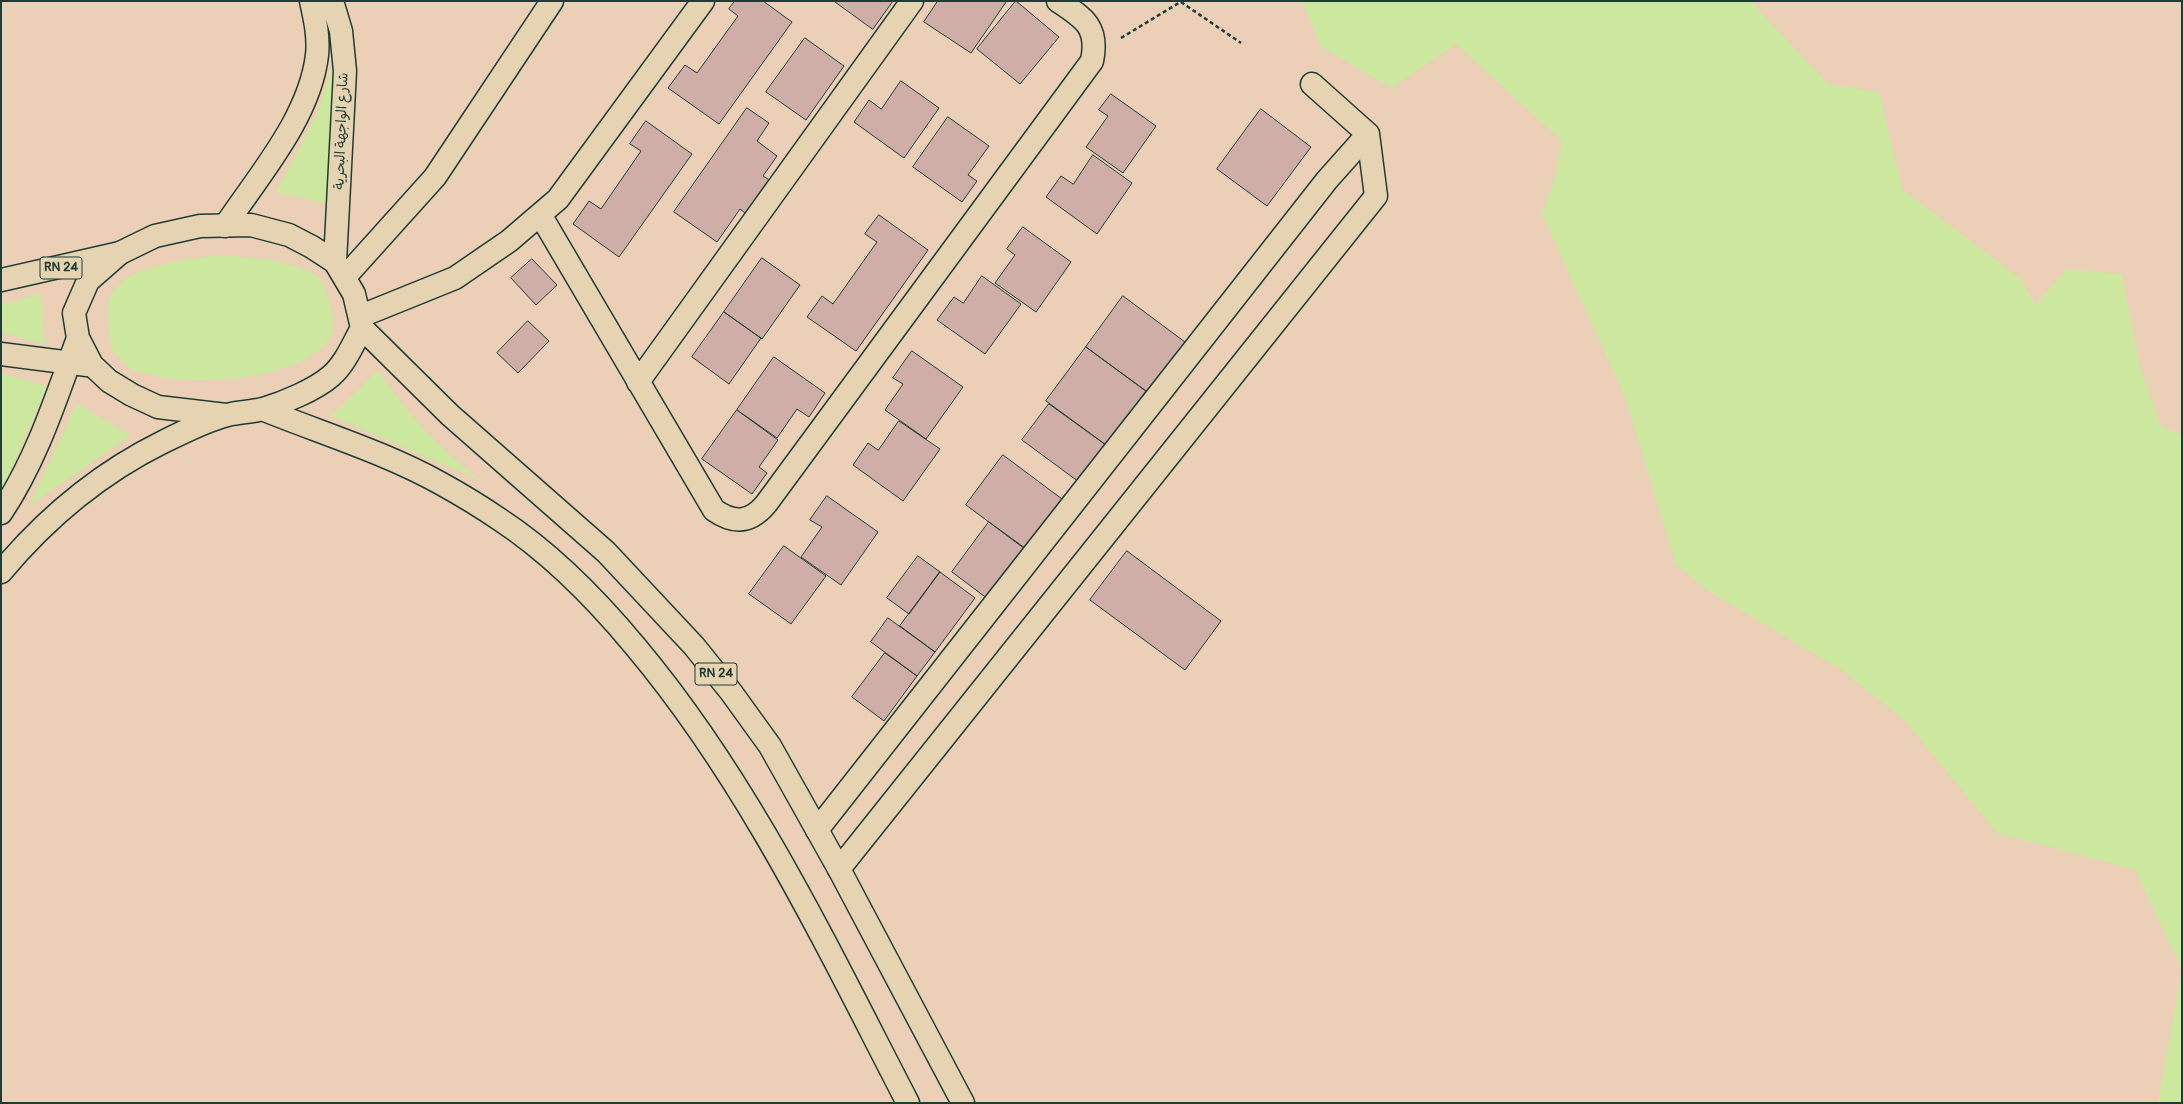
<!DOCTYPE html>
<html>
<head>
<meta charset="utf-8">
<style>
  body { margin:0 }
  #map { position:relative; width:2183px; height:1104px; overflow:hidden; background:#ebcfb6; font-family:Pangolin,sans-serif }
  canvas { display:block }
  .frame { position:absolute; inset:0; border:2px solid #1f3d34; pointer-events:none }
</style>
</head>
<body>
<div id="map">
<canvas width="2183" height="1104"></canvas>
<div class="frame"></div>
</div>
<script>
const c = document.querySelector('canvas').getContext('2d');
c.lineJoin = 'round';
function fillPath(path, color) { c.fillStyle = color; c.fill(path, 'evenodd'); }
function stroke(path, color, width, dash) { c.strokeStyle = color; c.lineWidth = width; c.lineCap = dash ? 'butt' : 'round'; c.setLineDash(dash || []); c.stroke(path); }
function label(font, color, halo, rows, align = 'center') {
  c.font = font + ' Pangolin,"Playpen Sans Arabic",sans-serif'; c.lineWidth = 3; c.setLineDash([]); c.textBaseline = 'middle'; c.strokeStyle = halo; c.fillStyle = color; for (const [text, x, y, turn = 0] of rows) {
    c.save(); c.translate(x, y); c.rotate((+turn || 0) * Math.PI / 180); c.textAlign = isNaN(turn) ? turn : align; if (halo) c.strokeText(text, 0, 0); c.fillText(text, 0, 0); c.restore();
  }
}
fillPath(new Path2D(`
  M1302,1H1748L1753,4L1828,84L1879,92L1902,189L2022,280L2035,305L2067,269L2122,274L2139,364L2161,426L2182,435V1103H2158L2182,969L2135,870L2047,846L1998,834L1905,721L1842,670L1708,591L1676,564L1625,397L1542,214L1557,171L1562,141L1456,44L1392,88L1321,47Z
  M334,61L333,125L325,203L276,192L317,115Z
  M217,255C249,258 285,258 314,274C324,279 329,298 331,308C333,316 334,328 331,335C308,381 192,387 149,374C143,373 136,372 131,369C126,366 114,353 111,347C110,344 110,338 109,335C108,325 107,314 108,305C114,266 186,260 217,255Z
  M40,293L45,345L1,332V303L14,302Z
  M378,370C408,415 438,447 480,480L331,416Z
  M1,373L47,386L3,488Z
  M77,404L131,435L29,506Z`), '#cce89e');
const building = new Path2D(`
  M735,1H763L792,22L719,124L668,88L685,65L697,73L738,16L729,9Z
  M834,1H893L873,29Z
  M938,1H1005L1006,2L971,53L924,22Z
  M1016,1L1059,37L1020,84L977,49Z
  M805,38L844,66L806,120L766,92Z
  M901,81L939,108L904,158L854,122L869,100L881,109Z
  M1111,94L1156,126L1123,173L1086,147L1108,116L1099,110Z
  M747,108L769,123L757,141L777,156L763,176L774,183L750,217L740,209L717,242L674,212Z
  M1261,109L1311,147L1267,206L1217,169Z
  M948,117L989,146L968,175L977,181L962,202L913,167Z
  M646,121L692,154L619,257L573,224L589,201L601,209L641,151L630,144Z
  M1093,155L1132,183L1097,234L1046,197L1061,176L1073,184Z
  M879,215L928,250L856,351L807,317L822,296L833,304L877,242L865,234Z
  M1023,227L1071,262L1036,312L995,283L1015,255L1007,249Z
  M762,258L800,285L762,339L724,312Z
  M532,259L557,285L536,305L511,278Z
  M982,276L1021,304L985,354L937,320L954,297L963,303Z
  M1123,296L1185,342L1147,392L1086,347Z
  M724,312L761,338L729,384L692,357Z
  M528,321L549,341L518,373L497,353Z
  M1086,347L1146,391L1106,445L1046,401Z
  M912,351L963,387L926,439L885,410L903,384L893,378Z
  M774,357L825,393L809,417L797,409L777,438L737,410Z
  M1049,404L1106,445L1079,482L1022,440Z
  M737,410L778,440L759,467L767,473L752,494L702,459Z
  M899,421L940,449L903,501L853,465L868,443L878,450Z
  M1003,455L1062,499L1025,549L966,505Z
  M827,496L878,532L841,585L801,557L822,527L810,520Z
  M989,522L1029,551L992,602L952,572Z
  M784,546L826,576L791,624L749,594Z
  M1127,551L1221,621L1185,670L1090,600Z
  M918,556L940,572L909,614L887,598Z
  M940,572L975,598L935,652L900,626Z
  M888,618L935,652L917,676L871,642Z
  M885,653L917,676L884,721L852,697Z`);
fillPath(building, '#d0aea8');
stroke(building, '#1f3d34', 1);
const minor = new Path2D(`
  M1312,84L1368,134
  M541,216L714,510C734,524 750,523 766,504L1092,61C1099,27 1084,18 1058,1
  M345,277L435,177L552,1
  M361,316L455,278L509,241L558,199L703,1
  M638,382L912,1
  M817,830L1327,180L1368,134L1376,196L839,869`);
const major = new Path2D(`
  M332,1L341,31L345,71L335,262
  M225,226C259,175 310,117 317,55C319,37 315,19 311,1
  M1,280L120,253
  M1,354L87,365`);
const highway = new Path2D(`
  M362,328L450,415L606,552L694,646L731,692L770,746L839,869L963,1103
  M262,409C321,433 384,452 440,483C460,494 480,506 499,519C551,553 596,599 635,646C750,783 826,945 908,1103
  M1,513C37,459 56,398 78,338
  M1,572C47,517 98,474 163,442C181,433 207,420 227,415C239,412 251,412 263,409C283,403 315,390 331,376C345,364 353,344 362,328L354,294L335,262L312,247L289,235L251,225L200,226L155,236L120,253L88,281L74,313L78,338L92,365L109,381L132,395L158,407L226,415`);
stroke(minor, '#1f3d34', 25);
stroke(major, '#1f3d34', 25);
stroke(highway, '#1f3d34', 25);
stroke(new Path2D(`
  M1181,2L1241,43
  M1121,38L1182,1`), '#1f3d34', 2.5, [4, 3]);
stroke(minor, '#e6d3b1', 22);
stroke(major, '#e6d3b1', 22);
stroke(highway, '#e6d3b1', 22);
for (const [x, y, w] of [
  [61,268,42],
  [716,674,42]
]) { const box = new Path2D(); box.roundRect(x - w / 2, y - 11, w, 22, 3); c.fillStyle = '#e6d3b1'; c.fill(box); stroke(box, '#1f3d34', 1); }
label('bold 13px', '#1f3d34', null, [
  ["RN 24",61,268],
  ["RN 24",716,674]
]);
label('14px', '#1f3d34', '#e6d3b1', [
  ["شارع الواجهة البحرية",342,131,-88]
]);
</script>
</body>
</html>
